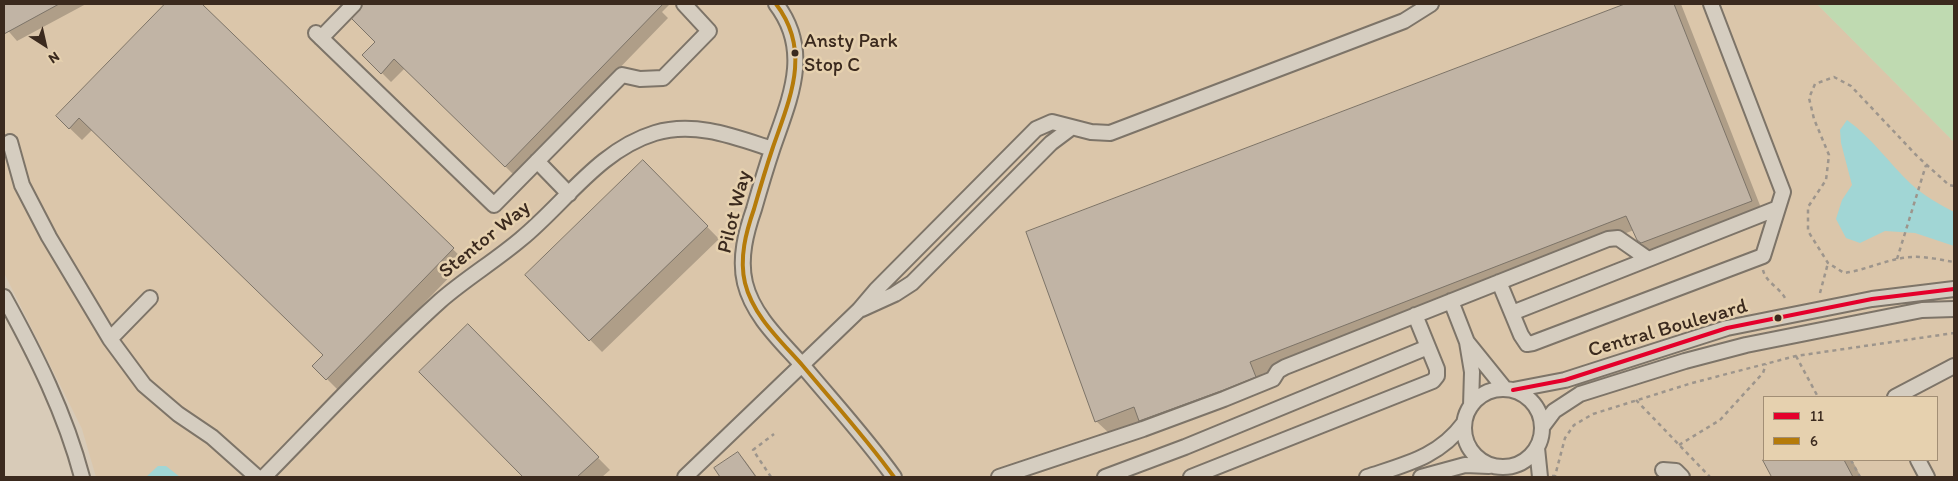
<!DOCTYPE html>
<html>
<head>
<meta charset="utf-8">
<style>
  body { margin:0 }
  #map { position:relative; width:1958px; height:481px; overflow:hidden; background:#d8cbb8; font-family:Itim,sans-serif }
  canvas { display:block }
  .frame { position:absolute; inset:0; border:5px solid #3b2a1e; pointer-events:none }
  .legend { position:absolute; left:1763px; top:396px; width:175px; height:65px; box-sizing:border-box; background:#e6d1af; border:1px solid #a28e75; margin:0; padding:6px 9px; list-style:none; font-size:15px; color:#3b2a1e }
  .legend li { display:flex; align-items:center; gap:10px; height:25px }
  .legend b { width:25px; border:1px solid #a28e75 }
  .north { position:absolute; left:20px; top:20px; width:50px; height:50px; -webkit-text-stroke:4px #e6d1af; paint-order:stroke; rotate:145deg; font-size:14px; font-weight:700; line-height:20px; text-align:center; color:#3b2a1e }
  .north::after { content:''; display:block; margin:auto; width:18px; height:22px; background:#3b2a1e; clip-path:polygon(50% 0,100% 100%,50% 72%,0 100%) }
</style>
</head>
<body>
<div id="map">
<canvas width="1958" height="481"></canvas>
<div class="frame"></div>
<ul class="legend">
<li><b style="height:6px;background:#e4002b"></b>11</li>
<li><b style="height:6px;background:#b57b0a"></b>6</li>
</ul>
<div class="north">N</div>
</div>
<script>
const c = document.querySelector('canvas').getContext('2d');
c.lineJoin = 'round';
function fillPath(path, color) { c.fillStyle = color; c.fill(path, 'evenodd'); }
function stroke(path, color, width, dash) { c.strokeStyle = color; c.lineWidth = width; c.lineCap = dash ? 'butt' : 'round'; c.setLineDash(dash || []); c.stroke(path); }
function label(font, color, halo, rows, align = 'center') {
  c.font = font + ' Itim,sans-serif'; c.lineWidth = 5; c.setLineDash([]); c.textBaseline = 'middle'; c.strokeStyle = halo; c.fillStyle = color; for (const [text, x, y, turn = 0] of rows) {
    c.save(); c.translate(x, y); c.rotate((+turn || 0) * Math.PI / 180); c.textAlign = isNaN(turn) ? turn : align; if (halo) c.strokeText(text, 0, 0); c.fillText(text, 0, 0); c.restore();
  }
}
fillPath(new Path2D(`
  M4,4H1817L1954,142V477H96L82,429L4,273ZM1764,397H1937V460H1764Z`), '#dbc6aa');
fillPath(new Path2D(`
  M1817,4H1954V142Z`), '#bfdab1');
fillPath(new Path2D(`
  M1847,120C1872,138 1889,163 1911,184C1924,196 1939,204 1954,212V246L1915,233L1885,231L1860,243L1846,238L1836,219L1842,200L1852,185L1841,143L1840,130Z
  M158,466H166L180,477H146Z`), '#a1d6d5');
fillPath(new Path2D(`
  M4,4H86L17,41L4,26Z
  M167,4H200L465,261L339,391L314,366L325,355L93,129L82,140L57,116Z
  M365,4H670L662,12L668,18L515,176L405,68L391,82L364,55L377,42L353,19Z
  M1628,4H1681L1763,213L1651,253L1638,240L1634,230L1262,374L1267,389L1153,433L1141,421L1109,433L1096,421L1027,233Z
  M643,161L719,239L602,352L527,275Z
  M468,326L610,470L602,477H525L421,372Z
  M738,453L746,462L757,477H722L716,469Z
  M1768,460H1852L1861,477H1773L1765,461Z`), '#0003');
const building = new Path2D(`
  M4,4H59L4,34Z
  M165,4H202L454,248L326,380L312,366L323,355L79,118L69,129L56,116Z
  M363,4H663L505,167L394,59L381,74L362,55L375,42L352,19Z
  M1625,4H1674L1752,201L1641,243L1637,240L1626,216L1250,362L1256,377L1221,391L1139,421L1134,407L1095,422L1026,232Z
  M643,160L708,226L589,341L525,275Z
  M468,324L599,457L577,477H523L419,372Z
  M738,452L756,477H720L714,468Z
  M1763,460H1844L1853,477H1772Z`);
fillPath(building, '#c1b4a5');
stroke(building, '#7d7468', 1);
const minor = new Path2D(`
  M776,4C812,51 790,98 773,147C766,168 760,188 754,209C746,232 739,258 745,283C753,316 781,341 803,366C833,402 866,438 894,477
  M316,33L494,205L622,75L640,79L663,78L709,31L684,4
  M321,38L354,4
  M10,142L22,185L49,237L110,339L144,385L178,414L212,437L257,477
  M537,161L569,194
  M1499,282L1521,335L1527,344L1533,343L1763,256L1783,192L1711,4
  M4,297C36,355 65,413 82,477
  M1451,301L1467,342
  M862,309L895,294L912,283L1051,143L1071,128
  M1512,313L1778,208
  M110,339L150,298
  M1464 428a39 39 0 1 1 78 0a39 39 0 1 1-78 0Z
  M1513,390L1565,380L1727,328L1872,299L1954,289
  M1895,397L1954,366
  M1471,406L1472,372L1467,342L1505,389
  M1542,427L1554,411L1580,394L1685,361L1746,345L1922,310L1954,309
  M1537,448L1540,477
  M1918,460L1927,477
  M1663,470L1676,471L1682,477
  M264,477C321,419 379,356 440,301C465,279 495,261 521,239C565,203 599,150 655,133C695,121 735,137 772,149
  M685,477L859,310L876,290L1036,129L1052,122L1091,132L1110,133L1404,21L1431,4
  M999,477L1143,429L1224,399L1273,379L1278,371L1285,367L1608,239L1618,238L1648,259
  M1105,477L1185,447L1428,347
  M1191,477L1433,381L1437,376V369L1415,315
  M1367,477C1406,464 1439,457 1464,423
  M1421,477L1465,465L1489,466`);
stroke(minor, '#7d7468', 18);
stroke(new Path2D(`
  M1954,186L1949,185L1918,157L1851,86L1834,77L1815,84L1809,98L1814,119L1829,155L1826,180L1808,207V231L1828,263L1844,273C1867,270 1889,258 1912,257C1925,256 1941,260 1954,262
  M1897,259L1926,165
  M1763,270C1766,283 1780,287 1786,300
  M1820,293L1828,263
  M1796,356L1818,397
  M1636,400L1710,477
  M1679,445L1720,420L1763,373L1766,364
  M1851,460L1860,477
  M1552,476H1555L1565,438L1574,425L1593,414L1692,383L1796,356L1954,333
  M771,477L753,450L774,434`), '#9d958c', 2.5, [4, 4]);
stroke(minor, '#d5cdc0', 14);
stroke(new Path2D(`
  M1513,390L1565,380L1727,328L1872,299L1954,289`), '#e4002b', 4);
stroke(new Path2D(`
  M776,4C812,51 790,98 773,147C766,168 760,188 754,209C746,232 739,258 745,283C753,316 781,341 803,366C833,402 866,438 894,477`), '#b57b0a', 4);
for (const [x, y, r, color] of [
  [795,53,4.5,"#3b2a1e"],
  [1778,318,4.5,"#3b2a1e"]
]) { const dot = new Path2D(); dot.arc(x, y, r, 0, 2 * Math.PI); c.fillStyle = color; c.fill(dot); stroke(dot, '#e6d1af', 2); }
label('20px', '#3b2a1e', '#e6d1af', [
  ["Ansty Park",804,42],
  ["Stop C",804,66]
], 'left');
label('21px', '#3b2a1e', '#e6d1af', [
  ["Pilot Way",735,212,-76],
  ["Stentor Way",485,240,-39],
  ["Central Boulevard",1668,329,-16]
]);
</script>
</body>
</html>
